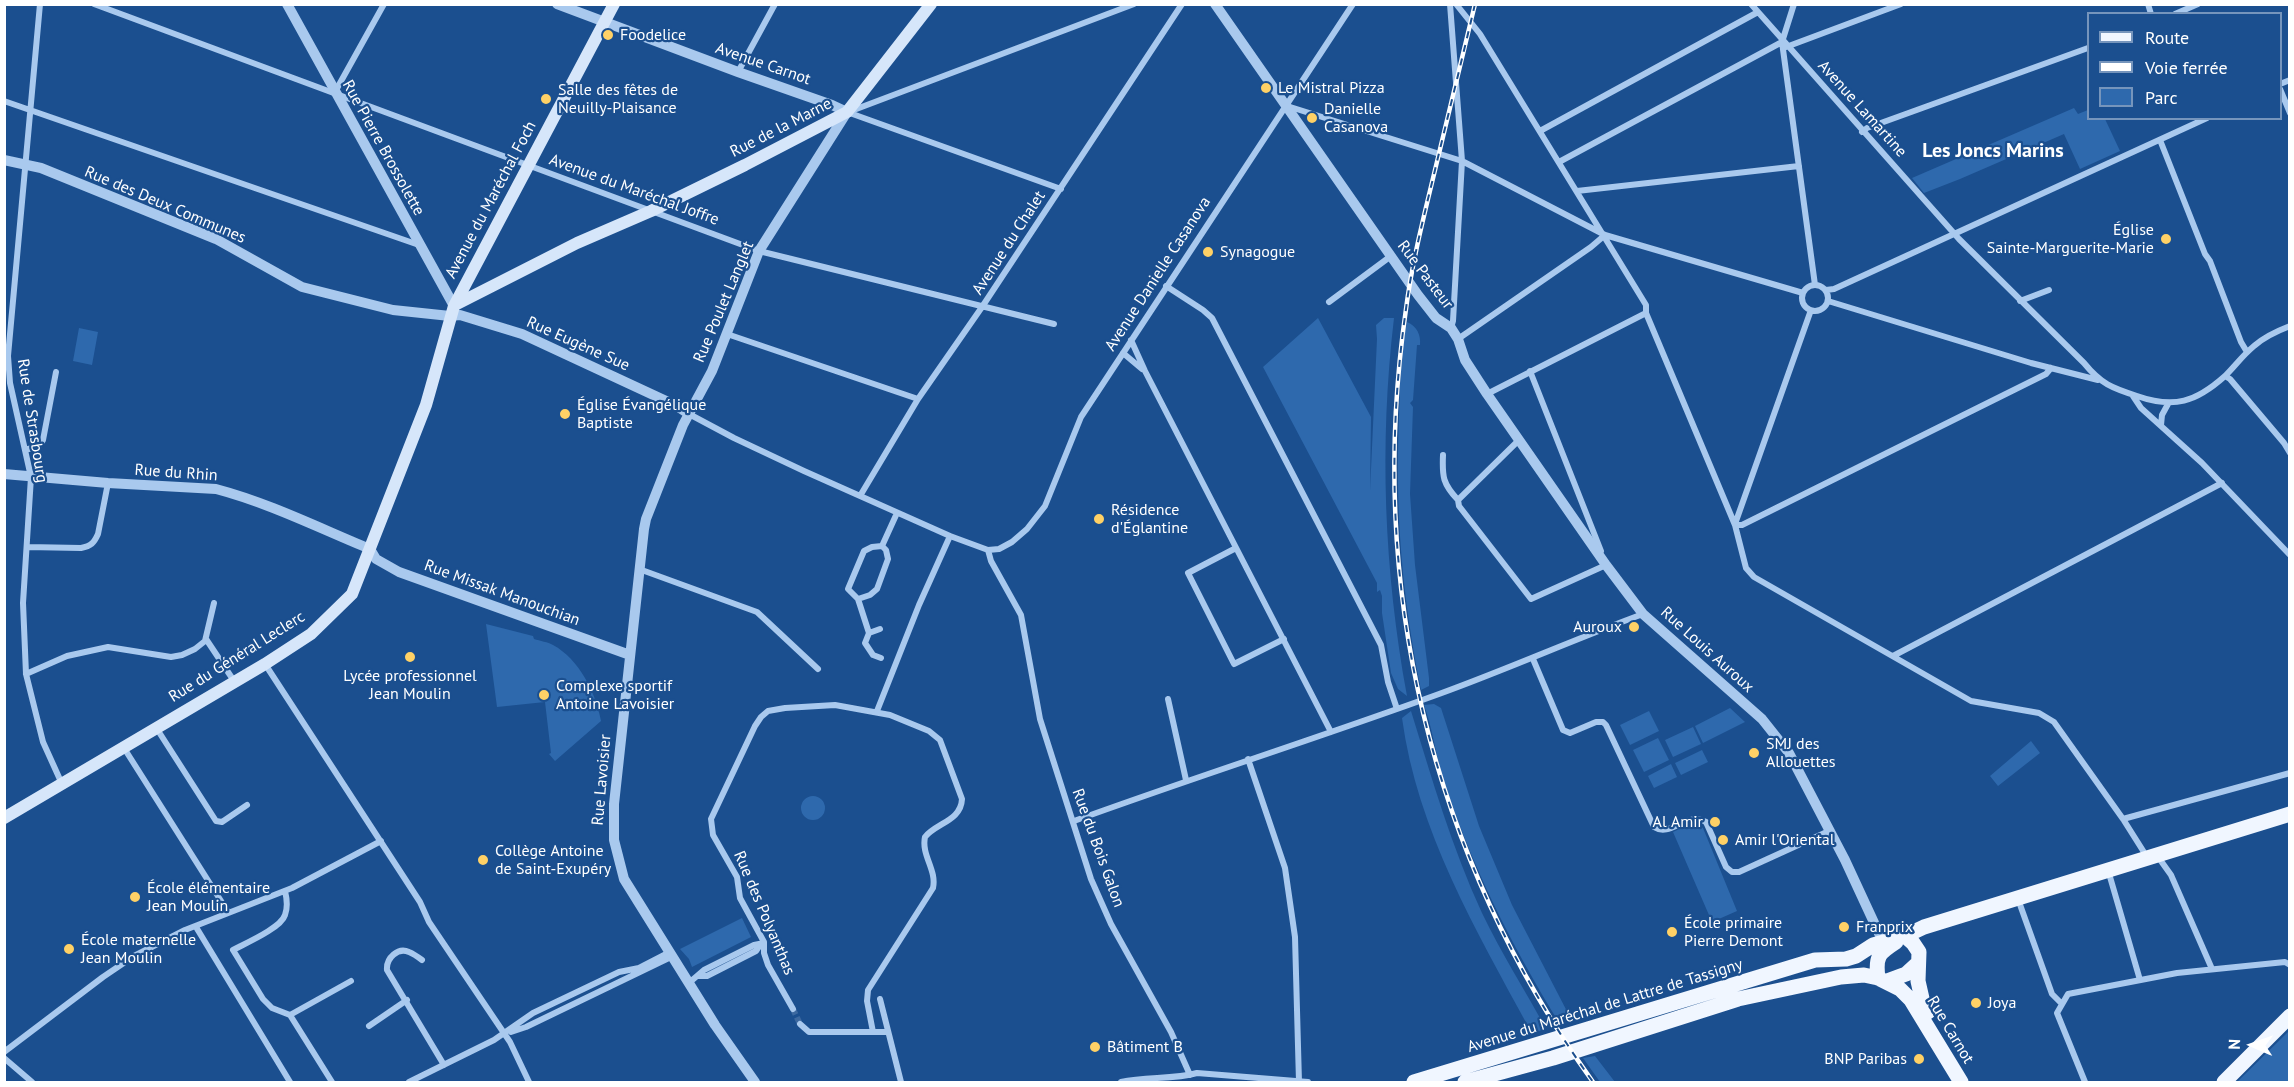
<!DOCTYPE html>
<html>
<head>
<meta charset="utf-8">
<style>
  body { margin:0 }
  #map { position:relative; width:2294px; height:1087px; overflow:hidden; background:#1b4f8f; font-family:"PT Sans",sans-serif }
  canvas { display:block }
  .frame { position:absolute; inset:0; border:6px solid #fff; pointer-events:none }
  .legend { position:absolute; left:2087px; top:12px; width:195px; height:108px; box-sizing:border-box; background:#1b4f8f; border:2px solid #7695bc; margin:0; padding:8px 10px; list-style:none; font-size:18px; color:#fff }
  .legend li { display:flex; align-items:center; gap:12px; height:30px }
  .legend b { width:30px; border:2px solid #7695bc }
  .north { position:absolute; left:2222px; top:1015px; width:60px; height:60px; -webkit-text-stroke:4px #1b4f8f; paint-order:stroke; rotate:272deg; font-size:16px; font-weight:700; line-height:24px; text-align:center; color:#fff }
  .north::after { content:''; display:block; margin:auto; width:21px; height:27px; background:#fff; clip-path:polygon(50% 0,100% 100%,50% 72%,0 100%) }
</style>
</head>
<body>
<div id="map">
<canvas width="2294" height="1087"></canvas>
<div class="frame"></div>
<ul class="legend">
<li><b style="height:8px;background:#f0f6ff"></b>Route</li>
<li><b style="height:8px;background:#fff"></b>Voie ferrée</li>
<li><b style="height:16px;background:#2e69ad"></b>Parc</li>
</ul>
<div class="north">N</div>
</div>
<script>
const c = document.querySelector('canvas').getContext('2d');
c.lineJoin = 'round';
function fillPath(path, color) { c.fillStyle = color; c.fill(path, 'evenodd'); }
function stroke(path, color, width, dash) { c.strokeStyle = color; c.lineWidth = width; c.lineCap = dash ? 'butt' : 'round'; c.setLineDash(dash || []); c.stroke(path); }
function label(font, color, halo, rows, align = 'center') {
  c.font = font + ' "PT Sans",sans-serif'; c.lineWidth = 4.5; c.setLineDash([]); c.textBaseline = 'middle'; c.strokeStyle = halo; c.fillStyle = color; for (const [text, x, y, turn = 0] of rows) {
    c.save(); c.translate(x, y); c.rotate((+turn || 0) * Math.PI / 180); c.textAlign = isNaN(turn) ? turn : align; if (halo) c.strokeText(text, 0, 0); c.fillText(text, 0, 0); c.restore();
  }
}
fillPath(new Path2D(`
  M2074,108L2078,114L2088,110V118L2105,119L2120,151L2080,169L2064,134L1960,179L1924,193L1912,178Z
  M1318,318L1371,417L1370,491L1377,339L1376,325L1384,318H1394C1379,445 1384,570 1407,696L1398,689L1391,673L1382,613V596L1380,590L1377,592V583L1263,367Z
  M1407,322C1417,326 1421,335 1420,345H1417L1413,400L1410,403L1413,407L1410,494L1415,565L1429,678V686L1421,690C1402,595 1395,514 1399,417C1400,386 1400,353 1407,322Z
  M79,328L98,332L92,365L73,361Z
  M486,624L533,636L534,639C540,641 548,642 553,645C579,659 596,693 601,721L555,761L549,754L551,753L545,702L497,707Z
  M1434,704L1441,708L1479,826L1512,905L1572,1021L1560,1024C1511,945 1469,861 1441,772C1435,750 1432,727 1424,705Z
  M1730,708L1745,722L1703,743L1695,726Z
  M1411,711C1432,779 1452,848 1482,913C1501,953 1525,990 1546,1029L1539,1031L1529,1028C1476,930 1417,830 1402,718Z
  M1649,711L1659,731L1630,745L1620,725Z
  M1693,727L1701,744L1673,757L1665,740Z
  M1658,738L1669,760L1644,772L1633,750Z
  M2031,741L2040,753L1998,786L1990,776Z
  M1702,750L1708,762L1681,775L1675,763Z
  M1671,764L1677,777L1654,788L1648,776Z
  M801 808a12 12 0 1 1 24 0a12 12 0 1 1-24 0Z
  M1690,824L1699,825L1703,828L1737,911L1712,922L1673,832Z
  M742,918L751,937L692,967L689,959L680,949Z
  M2289,1031V1082H2237Z
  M1595,1056L1615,1082H1600L1583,1058Z`), '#2e69ad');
stroke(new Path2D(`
  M793,1009L800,1024`), '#3d69a0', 6, [6, 3]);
stroke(new Path2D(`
  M40,4L8,356L10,383L31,477L23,603L26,674L43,742L62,784
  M94,4L759,251L1054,324
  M1450,4L1462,161L1453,321L1451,328
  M1456,4L1480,34L1646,305V313L1735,525L1746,568L1754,577L1971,701L2039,713L2054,722L2123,819L2147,857
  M1751,4L1959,239L2084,363C2101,384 2112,388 2137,396C2174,409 2196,402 2225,376C2235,366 2243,355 2254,346C2264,337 2277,331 2290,326
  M1794,4L1782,42L1815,285
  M2148,4L2151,14
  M2175,14L2198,4
  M1786,47L1901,4
  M738,72L775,4
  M2280,84L2290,80
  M2280,89L2290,113
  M335,92L384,4
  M4,101L419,245
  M1287,106L1462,161L1605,235L1803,293
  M851,111L1134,4
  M847,112L1061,189
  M1540,131L1758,12
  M1862,132L1867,128L2088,48
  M2160,140L2205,254L2210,261L2241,342L2247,352
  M1559,162L1782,42
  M1577,191L1799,166
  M1802 298a13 13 0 1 1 26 0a13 13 0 1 1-26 0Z
  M1166,286L1203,310L1212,318L1381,645L1388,682L1397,709
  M1826,290L1834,289L2207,118
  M1828,301L2031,363L2098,380
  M2020,301L2049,290
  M1329,302L1391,256
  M727,334L918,399
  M1458,339L1591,247L1605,235
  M1131,340L1145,371L1331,732
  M1123,353L1142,369
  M1530,371L1601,551
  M2225,376L2230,379L2284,443L2290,453
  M1487,394L1646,313
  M2133,396L2141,408L2202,463L2290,555
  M689,414L734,438L804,471L950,536L988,550L999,549L1012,542L1027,529L1045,506L1081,417L1353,4
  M2161,425L2162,415L2168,404
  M1519,440L1458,500L1459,506L1531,599L1606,565V563
  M25,450L39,446L43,440L56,372
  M1443,455C1442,477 1443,484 1458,500
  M860,496L918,399L982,307L1182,4
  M1735,524L1811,310
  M1735,525H1742L2046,374L2051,368
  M882,546L897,513
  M27,547L81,548C91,546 94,543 98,534L108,483
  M1236,548L1188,573L1234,664L1284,639
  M988,550L991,561L1021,615L1040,719L1091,879L1111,924L1171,1032L1190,1075
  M639,569L757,612L818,669
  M858,599L870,595L877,589L888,559L886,550L882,546
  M869,633L880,629
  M206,639L234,681
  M1893,656L2222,483
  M881,658L873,655L865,643L869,633L858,599L848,589L864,551L872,547L882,546
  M1533,659L1563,730L1570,733L1596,722H1603L1606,725L1654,827C1671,838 1686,811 1706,822L1726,867L1732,872H1739L1829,831
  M265,664L420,902L429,922L510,1042L529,1082
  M26,674L67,656L108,647L171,657L182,655L195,649L205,641L214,603
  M1168,699L1186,780
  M877,711L919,605L950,536
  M157,729L216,821L222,822L247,805
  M124,748L228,912
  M1248,759L1285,868L1295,937L1299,1082
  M2123,819L2290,773
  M1074,821C1195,777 1318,738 1439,694C1508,669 1575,639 1643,614
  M2159,855L2161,861L2171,875L2212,969
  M2108,870L2140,980
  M285,891C287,899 288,907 285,915C281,928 246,943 233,950L263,999L272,1008L290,1015L332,1082
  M2018,899L2052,994L2061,1003
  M196,927L290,1082
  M422,960C418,957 414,954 409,952C398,947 386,958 387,970L444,1065
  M699,976H707L756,951L760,945
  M690,982L704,970L754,945L764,943
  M880,999L901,1082
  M793,1009L768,965L764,953V942L740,898L737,877L713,835L711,819L755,726L761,717L768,711L785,708L835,705L890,715L929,731L940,740L962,799C961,821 936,823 925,837C921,855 937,870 933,888L868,990L867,1001L873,1032H888
  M290,1015L351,981
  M800,1024L809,1032H873
  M369,1026L407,1000
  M511,1032L526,1027L673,956
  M4,1052L103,977L134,956L185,930L292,888L381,841
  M4,1058L32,1082
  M409,1082L494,1040L533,1013L619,972L639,968L670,952
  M1121,1082C1146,1076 1172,1080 1197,1073L1308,1082
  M2085,1082L2057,1013L2068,994L2177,973L2285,962L2290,965`), '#a9c9ee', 6);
stroke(new Path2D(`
  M287,4L454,306
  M557,4L738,72L832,105L847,112L759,251L712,371L683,425L646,519L644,529L614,804V840L624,879L715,1025L755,1082
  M1215,4L1418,295L1436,318L1451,328L1458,339L1465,360L1487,394L1606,565L1643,614L1762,719L1789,753L1845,860L1883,942
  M4,160L41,168L216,239L302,287L393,310L450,316L460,315L522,334L677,406L689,414
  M4,474L108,483L216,489C269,503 319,528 370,549L376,559L399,572L630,655`), '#a9c9ee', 10);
stroke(new Path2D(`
  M455,305L577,243L651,211L745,165L847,112L931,4
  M4,818L265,664L311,634L352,594L426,405L454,306L614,4`), '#d6e6fa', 12);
stroke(new Path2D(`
  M1905,936L1913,943L1919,952L1918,981L1923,1003L1928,1012
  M1878,978C1875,956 1879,953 1896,942
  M1887,981L1906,974L1918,963
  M1414,1082L1815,960L1846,959L1856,956L1873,945L1905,936L1924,927L2290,814
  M1465,1082L1553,1058L1738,999L1841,977L1864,975L1878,978L1900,989L1911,1000L1961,1082
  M2224,1082L2290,1016`), '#f0f6ff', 15);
const rail = new Path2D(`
  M1475,4C1462,60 1448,115 1435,170C1424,216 1412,262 1406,309C1366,586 1430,854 1593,1082`);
stroke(rail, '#fff', 4.5);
stroke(rail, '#1b4f8f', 2, [7]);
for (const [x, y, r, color] of [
  [608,35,6,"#ffd166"],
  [1266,88,6,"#ffd166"],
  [546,99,6,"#ffd166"],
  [1312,118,6,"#ffd166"],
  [2166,239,6,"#ffd166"],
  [1208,252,6,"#ffd166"],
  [565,414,6,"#ffd166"],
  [1099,519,6,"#ffd166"],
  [1634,627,6,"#ffd166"],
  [410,657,6,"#ffd166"],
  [544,695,6,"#ffd166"],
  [1754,753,6,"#ffd166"],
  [1715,822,6,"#ffd166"],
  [1723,840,6,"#ffd166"],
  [483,860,6,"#ffd166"],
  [135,897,6,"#ffd166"],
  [1844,927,6,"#ffd166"],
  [1672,932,6,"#ffd166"],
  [69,949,6,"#ffd166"],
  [1976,1003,6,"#ffd166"],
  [1095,1047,6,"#ffd166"],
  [1919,1059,6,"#ffd166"]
]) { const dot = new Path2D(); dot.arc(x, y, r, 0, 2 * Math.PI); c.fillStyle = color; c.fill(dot); stroke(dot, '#1b4f8f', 2); }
label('16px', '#fff', '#1b4f8f', [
  ["Foodelice",620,35],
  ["Le Mistral Pizza",1278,88],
  ["Salle des fêtes de",558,90],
  ["Neuilly-Plaisance",558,108],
  ["Danielle",1324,109],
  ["Casanova",1324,127],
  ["Église",2154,230,"right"],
  ["Sainte-Marguerite-Marie",2154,248,"right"],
  ["Synagogue",1220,252],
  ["Église Évangélique",577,405],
  ["Baptiste",577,423],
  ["Résidence",1111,510],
  ["d'Églantine",1111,528],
  ["Auroux",1622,627,"right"],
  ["Lycée professionnel",410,676,"center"],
  ["Jean Moulin",410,694,"center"],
  ["Complexe sportif",556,686],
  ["Antoine Lavoisier",556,704],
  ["SMJ des",1766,744],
  ["Allouettes",1766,762],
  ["Al Amir",1703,822,"right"],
  ["Amir l'Oriental",1735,840],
  ["Collège Antoine",495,851],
  ["de Saint-Exupéry",495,869],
  ["École élémentaire",147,888],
  ["Jean Moulin",147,906],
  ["École primaire",1684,923],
  ["Pierre Demont",1684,941],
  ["Franprix",1856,927],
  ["École maternelle",81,940],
  ["Jean Moulin",81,958],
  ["Joya",1988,1003],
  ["Bâtiment B",1107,1047],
  ["BNP Paribas",1907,1059,"right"]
], 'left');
label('16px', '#fff', '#1b4f8f', [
  ["Avenue Carnot",763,64,19],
  ["Avenue Lamartine",1862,109,48],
  ["Rue de la Marne",781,128,-27],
  ["Rue Pierre Brossolette",383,148,61],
  ["Avenue du Maréchal Joffre",634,190,20],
  ["Avenue du Maréchal Foch",491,200,-62],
  ["Rue des Deux Communes",165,205,23],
  ["Avenue du Chalet",1009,243,-57],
  ["Avenue Danielle Casanova",1158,274,-57],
  ["Rue Pasteur",1425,275,53],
  ["Rue Poulet Langlet",724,302,-67],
  ["Rue Eugène Sue",578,344,24],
  ["Rue de Strasbourg",32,421,81],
  ["Rue du Rhin",176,473,4],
  ["Rue Missak Manouchian",502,593,20],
  ["Rue Louis Auroux",1707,650,42],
  ["Rue du Général Leclerc",237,657,-32],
  ["Rue Lavoisier",602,780,-85],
  ["Rue du Bois Galon",1098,848,70],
  ["Rue des Polyanthas",764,913,67],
  ["Avenue du Maréchal de Lattre de Tassigny",1605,1006,-17],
  ["Rue Carnot",1950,1030,59]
]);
label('bold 20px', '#fff', '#1b4f8f', [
  ["Les Joncs Marins",1993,151]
]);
</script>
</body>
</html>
